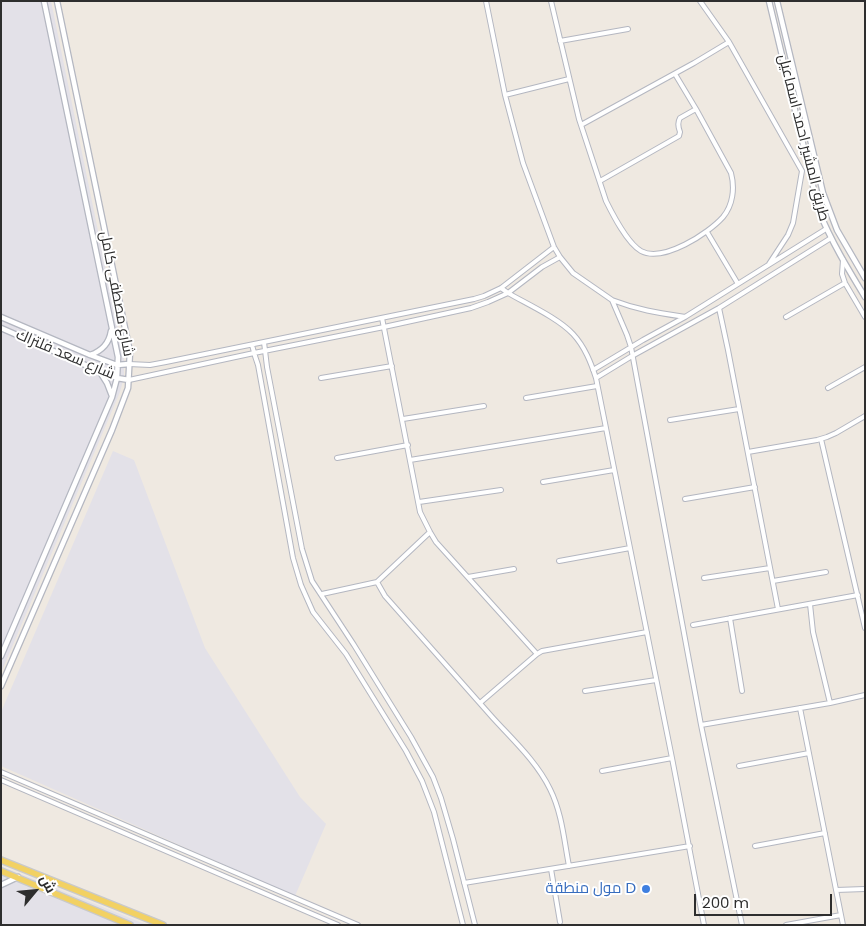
<!DOCTYPE html>
<html>
<head>
<meta charset="utf-8">
<style>
  body { margin:0 }
  #map { position:relative; width:866px; height:926px; overflow:hidden; background:#efe9e1; font-family:Poppins,Cairo,sans-serif }
  canvas { display:block }
  .frame { position:absolute; inset:0; border:2px solid #2e2e2e; pointer-events:none }
  .north { position:absolute; left:10px; top:866px; width:50px; height:50px; -webkit-text-stroke:4px #fff; paint-order:stroke; rotate:62deg; font-size:14px; font-weight:700; line-height:20px; text-align:center; color:#2e2e2e }
  .north::after { content:''; display:block; margin:auto; width:18px; height:22px; background:#2e2e2e; clip-path:polygon(50% 0,100% 100%,50% 72%,0 100%) }
  .scale { position:absolute; left:694px; top:894px; width:138px; height:22px; box-sizing:border-box; border:2px solid #2e2e2e; border-top:0; padding-left:6px; font-size:15px; line-height:18px; white-space:nowrap; color:#2e2e2e; -webkit-text-stroke:4px #fff; paint-order:stroke }
</style>
</head>
<body>
<div id="map">
<canvas width="866" height="926"></canvas>
<div class="frame"></div>
<div class="north">ش</div>
<div class="scale">200 m</div>
</div>
<script>
const c = document.querySelector('canvas').getContext('2d');
c.lineJoin = 'round';
function fillPath(path, color) { c.fillStyle = color; c.fill(path, 'evenodd'); }
function stroke(path, color, width, dash) { c.strokeStyle = color; c.lineWidth = width; c.lineCap = dash ? 'butt' : 'round'; c.setLineDash(dash || []); c.stroke(path); }
function label(font, color, halo, rows, align = 'center') {
  c.font = font + ' Poppins,Cairo,sans-serif'; c.lineWidth = 4; c.setLineDash([]); c.textBaseline = 'middle'; c.strokeStyle = halo; c.fillStyle = color; for (const [text, x, y, turn = 0] of rows) {
    c.save(); c.translate(x, y); c.rotate((+turn || 0) * Math.PI / 180); c.textAlign = isNaN(turn) ? turn : align; if (halo) c.strokeText(text, 0, 0); c.fillText(text, 0, 0); c.restore();
  }
}
fillPath(new Path2D(`
  M1,1H51L124,358V377L120,392L1,673Z
  M113,451L134,460L205,648L300,797L326,824L295,896L1,766V712Z
  M1,866L147,925H1Z`), '#e3e1e8');
const minor = new Path2D(`
  M486,1L505,95L523,163L554,247L560,257L573,273L612,300L627,335L631,347L701,725L742,925
  M551,1L579,119L606,201C613,215 627,243 641,251C663,263 709,233 723,217C733,205 735,188 731,173L696,109L675,74
  M700,1L729,42L802,171L793,223L788,235L769,264
  M560,41L628,29
  M505,95L569,79
  M581,125L694,63L729,42
  M600,181L679,136L680,132C678,127 677,123 680,118L696,109
  M707,232L738,284
  M843,260L842,274L845,283L865,317
  M501,288L508,293C527,304 558,318 573,334C585,347 591,363 596,378L672,758L704,925
  M612,300C638,310 659,313 685,317
  M719,308L728,350L778,609
  M786,317L845,283
  M382,318L420,512L430,532L436,542L537,654
  M264,342L267,367L302,549L312,581L354,645L411,737L433,777L441,798L453,839L475,925
  M252,345L255,356L258,365L293,558L301,585L313,612L346,654L406,751L422,781L434,812L463,925
  M129,364L150,365L166,362L474,299L484,296L501,288L554,247
  M593,370L643,340L685,317L826,229
  M321,378L392,366
  M596,378L632,356L719,308L831,238
  M129,380L254,353L384,327L471,308L488,302L508,293L542,267L560,257
  M828,388L865,367
  M526,398L597,386
  M403,419L484,406
  M670,420L739,409
  M821,439L865,628
  M748,452L817,440L827,437L836,433L865,416
  M337,458L408,445
  M410,460L606,428
  M543,482L614,470
  M685,499L755,487
  M419,502L501,490
  M559,561L630,548
  M468,577L514,569
  M704,578L770,568
  M773,581L826,572
  M377,582L385,596C421,637 457,677 493,718C513,740 537,762 550,789C562,813 564,840 569,866
  M322,594L377,582L430,532
  M810,604L813,632L830,703
  M730,618L742,691
  M693,625L858,595
  M585,691L656,680
  M480,703L537,654L542,651L647,632
  M800,708L843,925
  M701,725L830,703L865,695
  M739,766L809,753
  M602,771L672,758
  M1,772L358,925
  M1,780L338,925
  M755,846L825,833
  M551,869L560,922
  M464,883L690,846
  M836,890L865,889
  M786,925L841,915`);
const tertiary = new Path2D(`
  M769,1L819,211C831,241 848,269 865,297
  M777,1L823,193L837,230L865,278
  M1,317L90,355L117,365L129,364
  M1,328L99,371L117,378L129,380
  M90,355C102,351 109,344 111,331
  M100,372L107,383L112,396
  M1,656L112,397L117,378L118,357L44,1
  M1,686L112,430L128,388L130,352L57,1
  M1,885L18,877`);
const primary = new Path2D(`
  M1,860L163,925
  M1,871L130,925`);
stroke(minor, '#b4b7c1', 6);
stroke(tertiary, '#b4b7c1', 7);
stroke(primary, '#c9c9c9', 8);
stroke(minor, '#fff', 4);
stroke(tertiary, '#fff', 4.5);
stroke(primary, '#f2d163', 5.5);
for (const [x, y, r, color] of [
  [646,889,5,"#3f7fe0"]
]) { const dot = new Path2D(); dot.arc(x, y, r, 0, 2 * Math.PI); c.fillStyle = color; c.fill(dot); stroke(dot, '#fff', 2); }
label('15px', '#2e2e2e', '#fff', [
  ["طريق المشير احمد اسماعيل",803,138,76],
  ["شارع مصطفى كامل",116,294,79],
  ["شارع سعد فلتراك",65,355,23]
]);
label('15px', '#366cbe', '#fff', [
  ["مول منطقة D",636,889]
], 'right');
</script>
</body>
</html>
